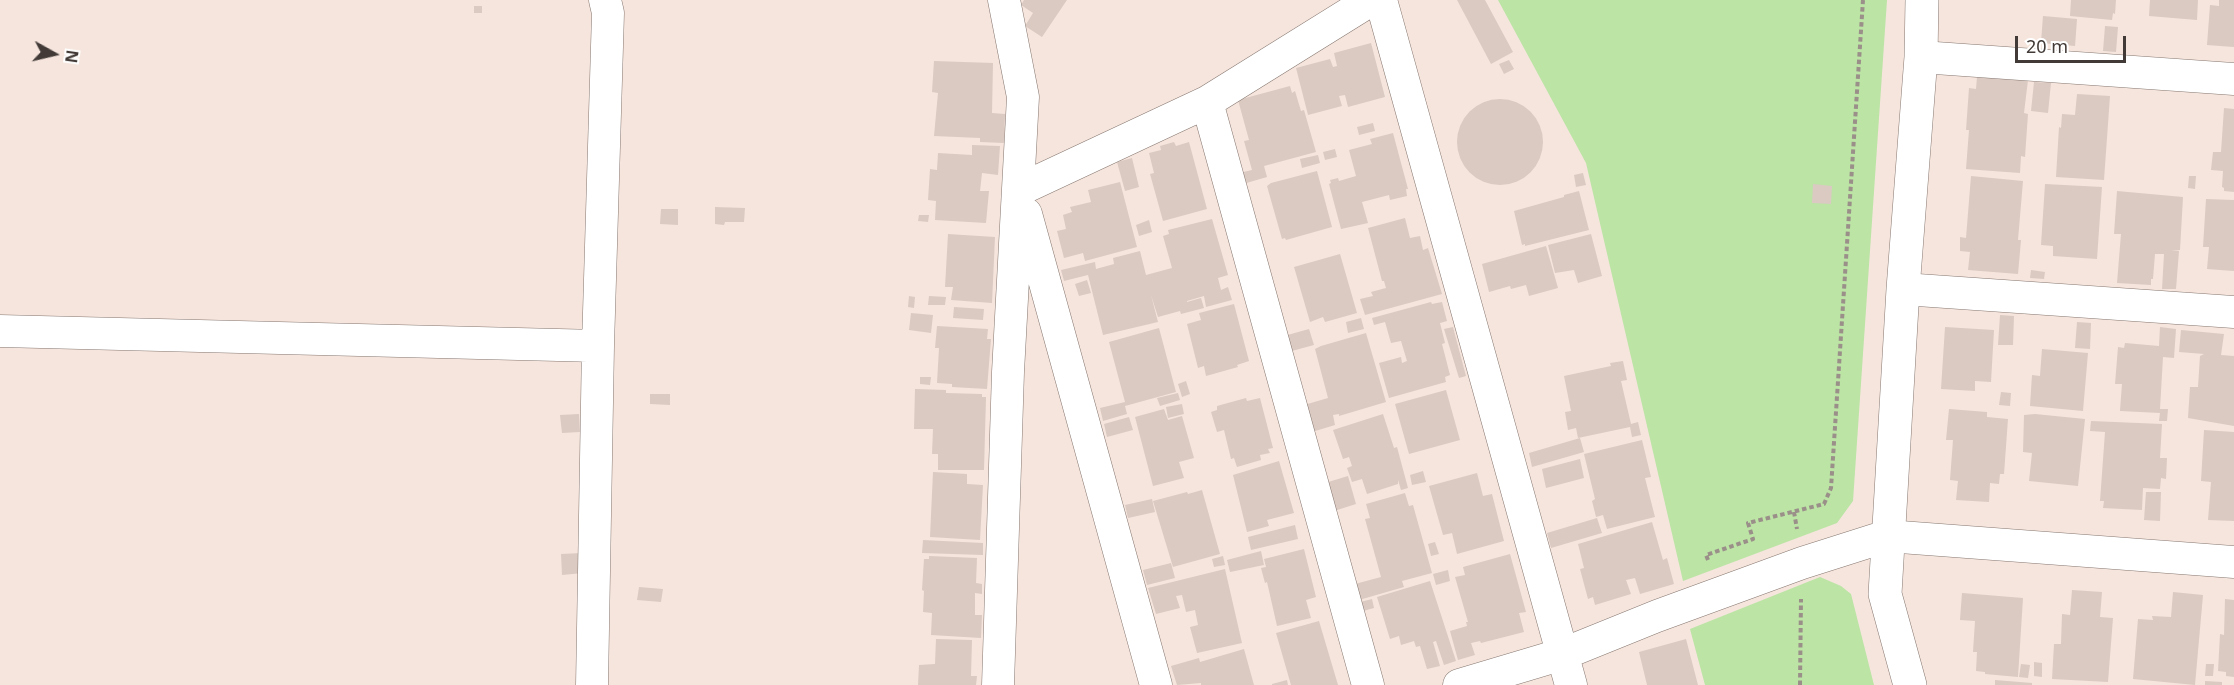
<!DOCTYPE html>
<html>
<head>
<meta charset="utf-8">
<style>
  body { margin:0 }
  #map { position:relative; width:2234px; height:685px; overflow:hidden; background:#f5e5dd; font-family:"Noto Sans",sans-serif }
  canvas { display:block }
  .north { position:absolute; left:24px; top:24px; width:60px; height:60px; -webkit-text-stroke:4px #fff; paint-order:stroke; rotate:98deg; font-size:16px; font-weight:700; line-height:24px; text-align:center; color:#413a37 }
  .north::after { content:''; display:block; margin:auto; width:21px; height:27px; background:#413a37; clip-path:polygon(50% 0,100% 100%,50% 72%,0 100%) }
  .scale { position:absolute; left:2015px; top:36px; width:111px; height:27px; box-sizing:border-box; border:3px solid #413a37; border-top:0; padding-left:8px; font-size:18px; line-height:21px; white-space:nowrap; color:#413a37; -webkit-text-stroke:4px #fff; paint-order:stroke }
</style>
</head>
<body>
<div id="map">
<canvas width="2234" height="685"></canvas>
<div class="north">N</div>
<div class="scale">20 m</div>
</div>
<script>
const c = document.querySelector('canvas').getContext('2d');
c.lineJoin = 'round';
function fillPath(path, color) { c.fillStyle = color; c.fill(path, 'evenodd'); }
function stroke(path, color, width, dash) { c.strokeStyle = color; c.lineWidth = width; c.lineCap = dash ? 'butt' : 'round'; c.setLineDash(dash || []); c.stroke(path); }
fillPath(new Path2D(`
  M1498,0H1887L1853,501L1837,523L1683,581L1586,163Z
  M1820,577L1841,586L1851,594L1874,685H1705L1690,629Z`), '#bbe4a5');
fillPath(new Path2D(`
  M1024,0H1067L1042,37L1025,26L1033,13L1021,5Z
  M1457,0H1485L1513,52L1491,64Z
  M2071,0H2116L2115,14L2113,13L2112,20L2070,16Z
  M2150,0H2198L2197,20L2149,16Z
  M2219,0H2234V47L2207,45L2210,5L2219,6Z
  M474,6H482V13H474Z
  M2043,16L2077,19L2075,46L2041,43Z
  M2105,26L2118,27L2116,52L2103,51Z
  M1371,43L1385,97L1348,107L1345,95L1339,96L1342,106L1308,115L1296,68L1330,59L1333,67L1337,66L1334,53Z
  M1509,60L1514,69L1504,74L1499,64Z
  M934,61L993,63L992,113L1005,114L1004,143L980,142V138L934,136L938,93L932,92Z
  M1977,77L2028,80L2024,113L2028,114L2025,157L2021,156L2020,173L1966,169L1969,130H1966L1969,88L1976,89Z
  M2034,82L2051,83L2048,113L2031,111Z
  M1290,86L1292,93L1295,91L1301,111L1304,110L1316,152L1264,166L1267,177L1243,184L1239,173L1252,170L1244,141L1249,140L1238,100Z
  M2077,94L2110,96L2104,180L2056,177L2059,127L2061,128L2062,114L2075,115Z
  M1457 142a43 43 0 1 1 86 0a43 43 0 1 1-86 0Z
  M2224,108L2234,109V192L2224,191V188L2222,187L2223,171L2211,170L2213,152H2221Z
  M1373,123L1375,131L1359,135L1357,127Z
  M1393,133L1408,189H1406L1407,196L1390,200L1389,195L1362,202L1368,223L1341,229L1329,184L1331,183L1330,180L1338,178L1339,181L1356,176L1349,150L1372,144L1370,139Z
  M1174,142L1176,146L1189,142L1207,209L1163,221L1150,174L1154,173L1149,153L1161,150L1160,146Z
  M972,145L1000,146L998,175L982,173L980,191H989L986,223L935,220L936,201L928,200L930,169L937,170L938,153L972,155Z
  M1335,149L1337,157L1325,160L1323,152Z
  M1318,155L1320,163L1302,168L1300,159Z
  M1132,158L1139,187L1125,191L1117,162Z
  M1317,171L1332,227L1286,240L1285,238L1282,239L1267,186L1271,183Z
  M1583,173L1586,185L1576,187L1574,175Z
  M1971,176L2023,181L2018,240H2021L2018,274L1968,270L1970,252L1960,251V237L1966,238Z
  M2189,176H2196L2195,189L2188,188Z
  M1120,182L1137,247L1085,261L1083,253L1064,258L1057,231L1066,229L1063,215L1072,212L1070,207L1091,202L1088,190Z
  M1813,184L1832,186L1831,204L1812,203Z
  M2045,184L2102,187L2097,259L2053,256V246L2041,245Z
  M1579,191L1589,230L1525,246V244L1522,245L1514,211L1564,197V195Z
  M2117,191L2183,197L2180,250L2171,251H2179L2176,289H2162L2164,254H2155L2153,279H2151V285L2117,283L2121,234H2114Z
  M2206,199L2234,200V271L2207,269L2209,247H2203Z
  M715,207L745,208L744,222H725L724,225L715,224Z
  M661,209H678V225L660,224Z
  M919,215H929L928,222L918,221Z
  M1405,218L1410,238L1420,236L1423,250L1428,248L1442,294L1365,315L1360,299L1373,296L1371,292L1386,288L1384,281H1382L1368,228Z
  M1212,219L1228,275L1218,278L1221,290L1228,287L1232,300L1206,307L1204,296L1187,301V302L1201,298L1204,308L1181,314L1180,311L1158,317L1151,295L1158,322L1103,335L1088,275L1064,281L1061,270L1095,262L1096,269L1114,264L1113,258L1140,251L1146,275L1172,268L1163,236L1169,234L1168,230Z
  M1149,220L1152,232L1139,236L1136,225Z
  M948,234L995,237L992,303L951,300L953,287H945Z
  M1591,234L1602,276L1578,283L1574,270L1555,273L1548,245Z
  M1546,246L1558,288L1529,296L1526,285L1511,289L1510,286L1489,292L1482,264Z
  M1340,254L1357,313L1325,322L1323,317L1310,322L1294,267Z
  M2031,270L2045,272L2044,279L2030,278Z
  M1087,280L1091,293L1079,296L1075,284Z
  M909,296L915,297L914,308L908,307Z
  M929,296L946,297L945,305H928Z
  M1431,302L1432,304L1442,302L1447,321L1440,323L1445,343L1442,344L1450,375L1445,377L1446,382L1389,398L1379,363L1401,357L1402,363L1407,361L1401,341L1391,343L1385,322L1374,325L1372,318Z
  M1234,304L1249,361L1237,365L1238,367L1206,376L1204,366L1198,368L1187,324L1201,320L1199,313Z
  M954,307L984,309L983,320L953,318Z
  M911,313L933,315L931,333L909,330Z
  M2000,315L2014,316L2013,345H1998Z
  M1361,318L1364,329L1348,333L1346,322Z
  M2077,322L2091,323L2090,349L2075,348Z
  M937,326L988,329L987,339H991L987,389L952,387V384L937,383L939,348H935Z
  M1453,327L1466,376L1459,378L1444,329Z
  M1945,327L1994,330L1991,382L1975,381V391L1941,389Z
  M2160,327L2176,329L2174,358L2163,357L2160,409H2168L2167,421H2159L2160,413L2120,411L2122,384H2115L2118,347L2124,348L2125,343L2159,346Z
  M1159,328L1176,392L1125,406L1127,414L1103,421L1100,408L1125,402L1109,342Z
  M1309,329L1314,345L1288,352L1284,336Z
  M2181,330L2224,334L2221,355L2234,356V426L2188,418L2190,387H2198L2200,356L2204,354L2179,352Z
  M1366,333L1386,402L1339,416V414L1333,415L1335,425L1312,432L1304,405L1328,398L1315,349L1321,346Z
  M2042,349L2088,353L2083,411L2030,406L2032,375L2040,376Z
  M1623,361L1627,380L1621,381L1631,424L1638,422L1641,435L1632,437L1630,427L1578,438L1576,428L1568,430L1565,412L1571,411L1564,376L1611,366L1610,363Z
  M920,377H931L930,385L920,384Z
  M1186,381L1190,394L1182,397L1178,384Z
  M915,389L946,390V393L982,394V397H986L984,470H938V454H932L933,429H914Z
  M1446,390L1460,440L1409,454L1395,404Z
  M2001,392L2011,393L2010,406L1999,405Z
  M1178,393L1180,400L1160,406L1157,398Z
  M650,394H670V405L650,404Z
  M1246,398L1247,401L1260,398L1273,448L1268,449L1270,453L1260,455L1261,460L1237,467L1234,458L1231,459L1224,430L1217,432L1211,412L1217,410V406Z
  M1182,404L1184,414L1168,418L1166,407Z
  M1164,409L1168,420L1182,416L1194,458L1179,462L1184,478L1153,486L1135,417Z
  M1949,409L1987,412V417L2008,419L2004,474H2000L1999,484L1990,483L1989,502L1956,500L1958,481L1950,480L1953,440H1946Z
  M579,414L580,432L562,433L560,415Z
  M1383,414L1394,448L1397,447L1408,488L1401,490L1398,480V484L1367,494L1362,479L1352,482L1347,468L1352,466L1349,457L1343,459L1333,430Z
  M2035,414L2085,419L2078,486L2029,481L2032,453L2023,452L2024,415Z
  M1129,417L1133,430L1107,437L1104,424Z
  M2091,421L2162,424L2160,458H2167L2166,479L2161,478L2160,489L2143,488L2142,510L2103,508L2104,501H2100L2105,432L2090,431Z
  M2204,430L2234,432V521L2208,520L2211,482L2201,481Z
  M1580,438L1584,452L1532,467L1529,453Z
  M1642,440L1651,477L1645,478L1655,517L1607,529L1603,515L1596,517L1592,501L1595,499L1584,454Z
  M1580,459L1584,478L1546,488L1542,469Z
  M1279,461L1294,513L1267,520L1269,526L1247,532L1233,475Z
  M1423,471L1426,482L1412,485L1410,475Z
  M933,472L967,474V484L983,485L980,540L930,537Z
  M1477,473L1483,496L1492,494L1504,541L1457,554L1452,533L1443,535L1429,486Z
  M1348,476L1356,504L1334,511L1325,483Z
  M1202,490L1220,554L1173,567L1153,501L1187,492L1188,494Z
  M2146,492H2161L2160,521L2144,520Z
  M1405,493L1409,506L1413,505L1432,573L1402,581L1404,587L1359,600L1355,584L1381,577L1365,519L1370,518L1366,504Z
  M1152,499L1155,512L1128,518L1125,505Z
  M1597,518L1602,533L1551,548L1547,533Z
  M1652,522L1663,560L1667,558L1674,584L1640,594L1635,578L1626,580L1631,594L1595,605L1593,597L1588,599L1580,569L1584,568L1578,544Z
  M1295,525L1298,539L1251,550L1248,537Z
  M923,540L983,543V555L922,553Z
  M1435,542L1439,554L1431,556L1428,544Z
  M1304,549L1316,597L1306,600L1311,618L1277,626L1267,582L1265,583L1261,568L1266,567L1264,559Z
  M1261,551L1264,565L1230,572L1227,560Z
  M582,553L583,573L562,575L561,554Z
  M1510,554L1526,612L1519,613L1524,632L1481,643L1480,641L1471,643L1475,655L1458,660L1450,631L1467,626L1466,622H1468L1455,577L1465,575L1463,567Z
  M929,556L977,558L976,583L982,584V594L975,593V615H982L981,638L931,635L932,613L923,612L924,591L922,590L924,559H929Z
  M1223,556L1225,565L1214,567L1212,559Z
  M1171,563L1175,578L1147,585L1143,570Z
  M1225,569L1242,643L1197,653L1190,627L1198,625L1195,610L1186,612L1182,595L1176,596L1180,608L1156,614L1148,588Z
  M1448,570L1450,581L1436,585L1433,574Z
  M1430,581L1456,661L1444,665L1436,641L1433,642L1440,666L1427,669L1420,646L1416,647L1414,641L1401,645L1399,636L1390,639L1377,597Z
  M639,587L663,589L661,602L637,600Z
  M2072,590L2102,592L2100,617L2113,618L2108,682L2052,679L2054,644H2061L2062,614L2070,615Z
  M2173,592L2203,595L2195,685L2133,679L2138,619L2153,620L2152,616L2171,617Z
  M1962,593L2023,598L2018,677L1985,674V672L1976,671L1977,652H1973L1975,621L1960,620Z
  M1372,599L1374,608L1363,611L1360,602Z
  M2225,599L2234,600V677L2226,676V672L2218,671L2220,634L2224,635Z
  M1319,621L1338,685H1291L1276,633Z
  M936,639L972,640L971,676H977L976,685H918L919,665L935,664Z
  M1686,639L1698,685H1647L1639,652Z
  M1244,649L1254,685H1201V683L1177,685L1171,666L1199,658L1200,662Z
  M2034,662L2042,663V677L2034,676Z
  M2021,664L2030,665L2028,678L2019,677Z
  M2206,664H2214L2213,676H2205Z
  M1287,680L1288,685H1272V684Z
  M1995,680L2032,683V685H1995Z
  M2205,681L2222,682V685H2205Z`), '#dacac2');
const street = new Path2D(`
  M1381,0L1571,685
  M1921,57L2234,79
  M1207,102L1368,685
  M1019,190L1207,102L1371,0
  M1026,214L1156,685
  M1903,289L2234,312
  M0,331L598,346
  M592,685L598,346L608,13L605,0
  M998,685L1008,372L1023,97L1004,0
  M1459,685L1563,654L1657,616L1802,563L1887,536L2234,562`);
const secondary = new Path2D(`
  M1910,685L1885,594L1903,289L1921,57L1922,0`);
stroke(street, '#867770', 33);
stroke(secondary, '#867770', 34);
stroke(new Path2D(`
  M1794,512L1797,529
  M1708,560L1706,555L1753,539L1748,523L1824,504L1831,488L1863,0
  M1800,685L1801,599`), '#9b8f8a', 4, [4.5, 3]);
stroke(street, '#fff', 32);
stroke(secondary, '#fff', 33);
</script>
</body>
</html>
